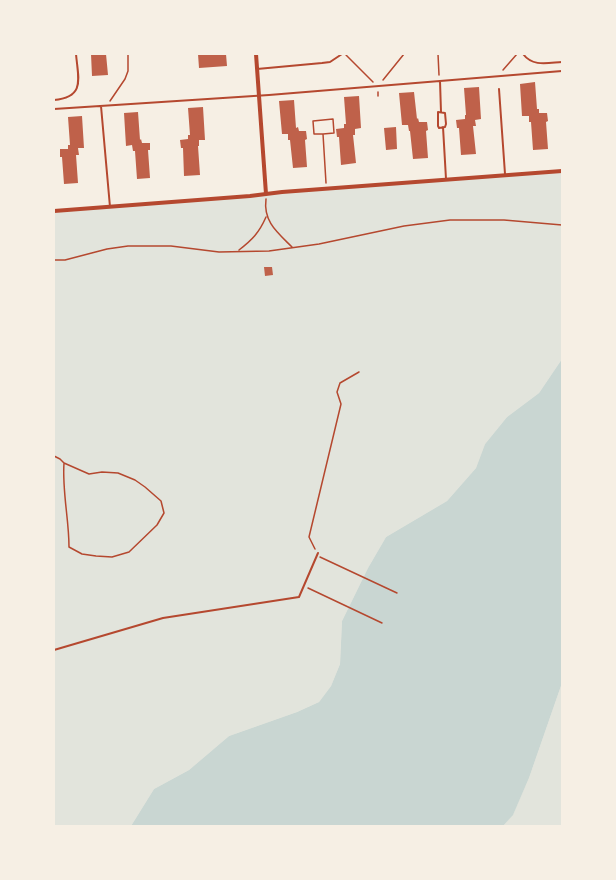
<!DOCTYPE html>
<html>
<head>
<meta charset="utf-8">
<style>
  body { margin:0 }
  #map { position:relative; width:616px; height:880px; overflow:hidden; background:#f6efe4; font-family:Lato,sans-serif }
  canvas { display:block }
  .frame { position:absolute; inset:0; border:55px solid #f6efe4; pointer-events:none }
</style>
</head>
<body>
<div id="map">
<canvas width="616" height="880"></canvas>
<div class="frame"></div>
</div>
<script>
const c = document.querySelector('canvas').getContext('2d');
c.lineJoin = 'round';
function fillPath(path, color) { c.fillStyle = color; c.fill(path, 'evenodd'); }
function stroke(path, color, width, dash) { c.strokeStyle = color; c.lineWidth = width; c.lineCap = dash ? 'butt' : 'round'; c.setLineDash(dash || []); c.stroke(path); }
fillPath(new Path2D(`
  M562,171V359L539,393L507,417L485,444L476,468L447,501L386,537L368,568L342,621L340,664L331,686L319,702L297,712L229,736L189,770L154,789L131,826H54V211Z
  M562,683V826H503L513,814L529,778Z`), '#e2e4dc');
fillPath(new Path2D(`
  M562,359V683L529,778L513,815L503,826H131L154,789L189,770L229,736L297,712L319,702L331,686L340,664L342,621L368,568L386,537L447,501L476,468L485,444L507,417L539,393Z`), '#c9d6d2');
fillPath(new Path2D(`
  M91,54H106L108,75L92,76Z
  M198,54H226L227,66L199,68Z
  M535,82L537,109H539V113H547L548,121L546,122L548,149L533,150L531,122H529V116H522L520,84Z
  M479,87L481,119L475,120L476,126H473L476,154L461,155L459,128H457L456,120L465,119V115H466L464,88Z
  M414,92L417,119L418,118L419,122H427L428,130L426,131L428,158L413,159L410,131H409L408,125H402L399,93Z
  M359,96L361,128L355,129V135H353L356,163L341,165L339,137H337L336,129L344,128V124H346L344,97Z
  M294,100L296,128L298,127L299,131H306L307,139L305,140L307,167L293,168L290,140H288V134H282L279,101Z
  M203,107L205,140H199V146H198L200,175L184,176L183,148H181L180,140L188,139V135H190L188,108Z
  M138,112L140,140L141,139L142,143H150V150H148L150,178L137,179L135,151H133L132,145L126,146L124,113Z
  M82,116L84,148H78L79,155H76L78,183L64,184L62,157H60V149H68V145H70L68,117Z
  M396,127L397,149L386,150L384,128Z
  M264,267H272L273,275L265,276Z`), '#bf614a');
stroke(new Path2D(`
  M438,54L439,75
  M346,55L373,82
  M503,70L517,54
  M383,80L404,54
  M378,92V96
  M110,101L125,79L128,71V54
  M323,134H314L313,121L333,119L334,133L323,134L326,183
  M266,199C263,222 278,233 292,247
  M239,250C252,240 259,233 266,217
  M54,260H65L107,249L128,246H171L219,252L269,251L319,244L404,226L450,220H504L562,225
  M54,456L60,459L64,463
  M64,463L89,474L102,472L118,473L135,480L145,487L161,501L164,513L157,525L129,552L112,557L96,556L82,554L69,547C69,519 62,491 64,463Z
  M315,549L309,537L341,404L337,392L340,383L359,372
  M320,557L397,593
  M308,588L382,623`), '#b5482f', 1.5);
stroke(new Path2D(`
  M523,54C533,67 547,63 562,62
  M257,69L322,63L330,62L342,54
  M440,81L441,112
  M499,89L505,174
  M54,100C86,97 78,78 76,54
  M101,106L110,207
  M54,109L269,95L562,71
  M438,112L445,113L446,124L445,127L439,128L438,126Z
  M443,127L446,179
  M54,650L163,618L299,597L318,553`), '#b5482f', 2);
stroke(new Path2D(`
  M256,54L266,194
  M54,211L250,196L282,192L562,171`), '#b5482f', 4);
</script>
</body>
</html>
